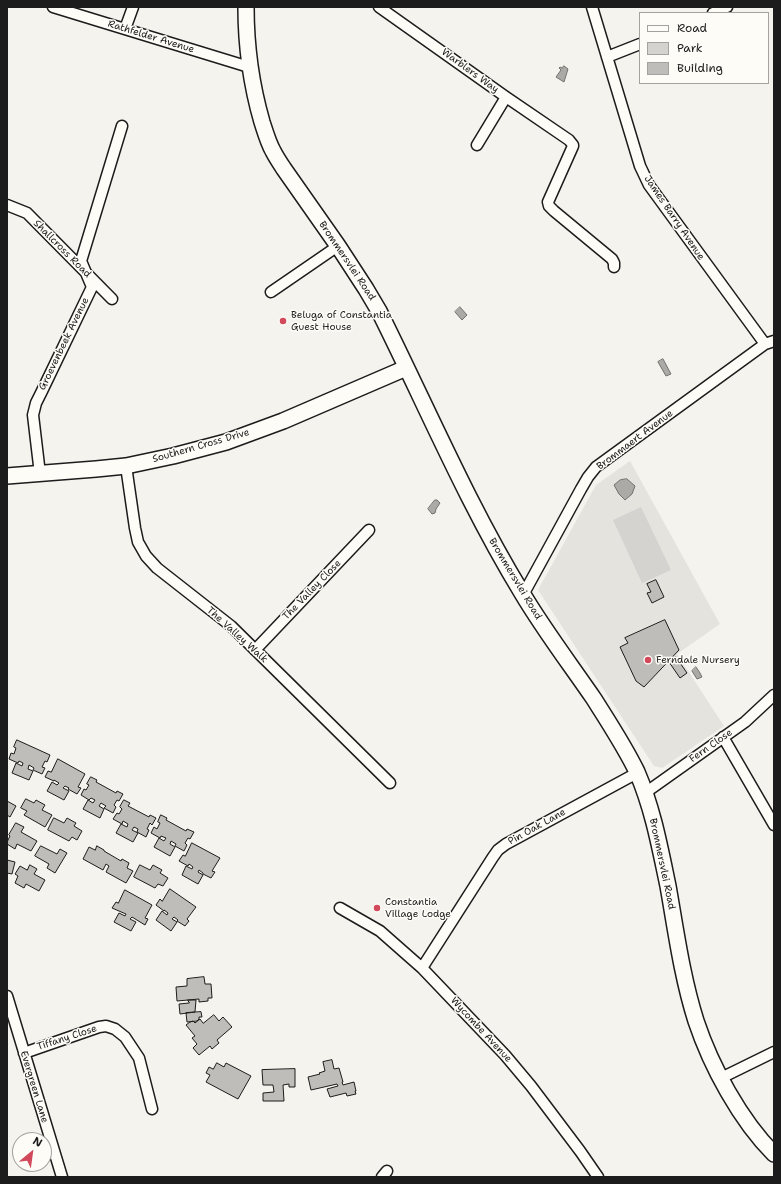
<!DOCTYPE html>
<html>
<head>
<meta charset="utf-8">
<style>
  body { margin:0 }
  #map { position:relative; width:781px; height:1184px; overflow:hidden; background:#f4f3ee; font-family:"Shantell Sans",sans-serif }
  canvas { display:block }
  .frame { position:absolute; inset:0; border:8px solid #1c1c1c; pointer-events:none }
  .legend { position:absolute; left:639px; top:12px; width:130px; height:72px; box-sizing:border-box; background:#fdfcf7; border:1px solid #a3a29f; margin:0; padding:5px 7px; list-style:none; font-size:12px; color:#1c1c1c }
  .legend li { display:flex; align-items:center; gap:8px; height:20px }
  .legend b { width:20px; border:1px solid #a3a29f }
  .north { position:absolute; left:12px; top:1132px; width:40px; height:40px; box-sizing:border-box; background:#fdfcf7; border:1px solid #a3a29f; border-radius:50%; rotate:29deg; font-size:11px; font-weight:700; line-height:16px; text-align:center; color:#1c1c1c }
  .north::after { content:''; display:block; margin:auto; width:14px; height:18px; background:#d1495b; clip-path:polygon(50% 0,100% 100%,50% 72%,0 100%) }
</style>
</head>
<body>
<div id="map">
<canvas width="781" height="1184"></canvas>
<div class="frame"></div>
<ul class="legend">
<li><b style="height:5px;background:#fdfcf7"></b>Road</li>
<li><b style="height:11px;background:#d4d3cf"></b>Park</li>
<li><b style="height:11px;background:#bebdba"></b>Building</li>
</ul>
<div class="north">N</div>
</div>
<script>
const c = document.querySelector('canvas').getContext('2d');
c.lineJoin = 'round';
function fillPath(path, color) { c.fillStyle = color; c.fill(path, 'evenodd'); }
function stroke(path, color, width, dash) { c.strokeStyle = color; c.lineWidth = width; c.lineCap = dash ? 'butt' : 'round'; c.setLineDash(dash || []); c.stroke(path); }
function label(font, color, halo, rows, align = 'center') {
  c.font = font + ' "Shantell Sans",sans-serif'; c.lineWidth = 3; c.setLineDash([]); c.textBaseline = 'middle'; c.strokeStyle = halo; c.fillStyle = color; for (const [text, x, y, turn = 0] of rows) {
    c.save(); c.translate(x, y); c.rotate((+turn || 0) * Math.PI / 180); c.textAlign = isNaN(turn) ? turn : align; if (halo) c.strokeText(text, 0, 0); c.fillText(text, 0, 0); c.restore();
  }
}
fillPath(new Path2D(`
  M630,461L720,624L677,654L724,726L662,768L654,766L538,590L596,485Z`), '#e4e3de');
fillPath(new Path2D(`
  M641,507L671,570L642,583L613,520Z`), '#d4d3cf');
const water = new Path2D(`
  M564,66L568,69L564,82L556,77L561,70L559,68L560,67L562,68Z
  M460,307L467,315L462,320L455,312Z
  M663,359L671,374L666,376L658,362Z
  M627,479L635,486L632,494L625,500L619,494L614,485L620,480Z
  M435,500H437L440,503L436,509L435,513L432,514L428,509Z
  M696,667L700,673L702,677L697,679L692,671Z`);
fillPath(water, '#abaaa6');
stroke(water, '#72716f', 1);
const building = new Path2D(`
  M656,580L664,597L652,603L647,593L651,592L647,584Z
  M665,620L679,650L644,687L636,681L620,647L628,643L625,638Z
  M676,657L687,673L680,678L669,662Z
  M17,740L50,755L47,762L45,761L42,767L45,768L42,774L33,770L34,768L29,765L28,769L33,771L29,780L12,773L16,763L22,766L23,763L19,761L18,763L9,759L11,753L14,754L16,748L14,747Z
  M58,759L85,774L78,787L81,788L77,794L68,789L69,788L65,786L63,788L69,791L64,800L47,791L52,782L57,785L59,783L54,780V781L45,777L48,771L51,772Z
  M91,777L97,780L96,782L116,793L117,791L123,794L119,801L117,800L114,805L116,807L113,813L104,808L106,806L101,803L99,806L104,809L100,818L83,809L88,800L93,803L95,800L91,798L89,800L81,795L84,789L86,790L89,785L87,784Z
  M26,799L34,803L36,800L45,805L42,810L52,815L45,827L24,815L27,811L21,808Z
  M124,800L130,803L128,806L149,817L150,815L156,818L152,825L150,823L147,829L149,830L146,837L137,832L138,829L134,827L132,830L138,833L133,842L116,833L121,824L127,827L128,824L123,821L122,824L113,819L117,813L119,814L122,809L120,807Z
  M7,801L16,806L10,817L7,815Z
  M161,815L167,818L166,820L186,831L187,829L194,832L190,839L188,838L185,843L187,845L184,851L175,846L176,844L171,841L170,844L175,847L170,856L154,847L159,838L164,841L166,838L161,836L160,838L151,833L154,827L157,829L160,823L158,822Z
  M54,818L64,823L67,818L76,823L74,826L82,831L77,840L72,837L69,841L48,830Z
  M16,823L24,827L21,832L37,841L31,851L17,844L15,849L7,844V842L10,836L9,835Z
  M192,843L220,858L212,871L215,872L211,878L203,874V873L199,870L198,872L203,875L198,884L182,875L186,866L192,869L193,867L189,864L188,866L179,861L183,855L185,856Z
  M41,846L57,854L60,849L67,853L55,873L47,868L49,864L35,856Z
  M97,846L104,850V851L121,861L122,859L129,863L127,868L133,871L126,883L106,872L109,866L106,864L103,870L83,859L89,847L95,850Z
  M7,860L15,862L12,874L7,873Z
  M30,865L37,869L34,874L45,880L39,891L26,884L24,888L15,883L18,876L15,874L20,866L27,870Z
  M140,865L150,870L153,865L162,870L160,873L168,878L163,886L158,884L155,888L134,877Z
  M170,889L196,907L187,919L189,921L185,926L177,921L178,920L174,917L172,919L177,922L171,931L156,920L162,911L167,915L168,913L164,910V911L156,905L160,899L162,901Z
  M125,890L152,905L145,918L148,919L145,925L132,917L130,919L136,922L131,931L114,922L119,913L125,916L126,914L112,908L116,902L118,903Z
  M204,977L205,984H211L212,998H208V1001L199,1002V999L177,1001L176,987L187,986V979Z
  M188,1000H196L195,1012L180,1014L179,1004L189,1003Z
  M201,1012L202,1017H199V1019L197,1021L187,1022L186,1013Z
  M214,1015L219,1021L223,1017L232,1027L217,1040L219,1043L212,1049L210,1046L199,1055L193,1048L197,1044L192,1038L195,1036L186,1025L190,1022L193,1021L195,1023L200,1019L203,1023Z
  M332,1060L334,1069L339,1068L343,1082H342L343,1085L354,1082L356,1091H355L356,1094L347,1096L346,1093L330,1097L327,1089L338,1086L337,1084L311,1090L308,1077L320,1074L319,1073L325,1071L323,1062Z
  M217,1063L224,1067L226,1063L251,1076L238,1099L206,1082L210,1075L206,1073L209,1067L213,1069Z
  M295,1069V1087H289V1084L283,1085L284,1101H263V1093L274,1092L273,1085H263L262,1070Z`);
fillPath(building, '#bebdba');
stroke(building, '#1c1c1c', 1);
const street = new Path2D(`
  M53,7L249,67
  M379,7L506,97L569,140L573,145V146L548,202L549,206L554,211L612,259L614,263V267
  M592,7L640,166L649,185L765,344
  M713,13L727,7
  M125,29L133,7
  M607,57L640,44
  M477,145L506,97
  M7,205L27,213L112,299
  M271,292L338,246
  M126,466L135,528L138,542L146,556L157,568L231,626L390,783
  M40,474L33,415L36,403L42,391L92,287L81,261L122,126
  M523,595L581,489L588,477L596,467L765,344L774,341
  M255,650L369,530
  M723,737L774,825
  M645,793L745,722L774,695
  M340,908L380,931L422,968L505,1055L531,1086L580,1151L598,1177
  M422,968L493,857L498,850L506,844L637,773
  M7,996L62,1177
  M24,1053L99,1027L106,1026L115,1029L125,1037L139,1058L152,1109
  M721,1078L774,1052
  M382,1177L387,1171`);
const secondary = new Path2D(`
  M246,7C246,46 251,84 262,122C265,131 268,142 273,151C276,157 280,163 284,169L338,246L366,289L379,311C426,405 467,503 522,593C544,630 570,664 594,699C609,723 625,747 637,772C653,809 660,848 668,886C676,931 682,977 696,1021C711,1066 740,1120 774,1154
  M7,476L96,469L126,466L173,456L226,442L283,421L406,368`);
stroke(street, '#1c1c1c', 13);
stroke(secondary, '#1c1c1c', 18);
stroke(street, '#fdfcf7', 10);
stroke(secondary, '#fdfcf7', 15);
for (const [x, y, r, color] of [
  [283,321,4,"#d1495b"],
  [648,660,4,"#d1495b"],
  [377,908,4,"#d1495b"]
]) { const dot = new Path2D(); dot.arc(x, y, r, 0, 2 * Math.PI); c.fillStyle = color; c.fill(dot); stroke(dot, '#fdfcf7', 1.5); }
label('10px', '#1c1c1c', '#fdfcf7', [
  ["Rathfelder Avenue",151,37,17],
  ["Warblers Way",470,71,36],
  ["James Barry Avenue",674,218,56],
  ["Shallcross Road",62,249,45],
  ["Brommersvlei Road",347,261,56],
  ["Groevenbeek Avenue",64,344,-64],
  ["Brommaert Avenue",635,440,-37],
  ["Southern Cross Drive",201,446,-16],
  ["Brommersvlei Road",515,579,59],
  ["The Valley Close",312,590,-46],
  ["The Valley Walk",237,635,42],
  ["Fern Close",711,746,-35],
  ["Pin Oak Lane",537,827,-29],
  ["Brommersvlei Road",662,864,78],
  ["Wycombe Avenue",481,1030,47],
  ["Tiffany Close",67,1038,-18],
  ["Evergreen Lane",34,1087,73]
]);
label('10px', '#1c1c1c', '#fdfcf7', [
  ["Beluga of Constantia",291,315],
  ["Guest House",291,327],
  ["Ferndale Nursery",656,660],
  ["Constantia",385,902],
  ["Village Lodge",385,914]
], 'left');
</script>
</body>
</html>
